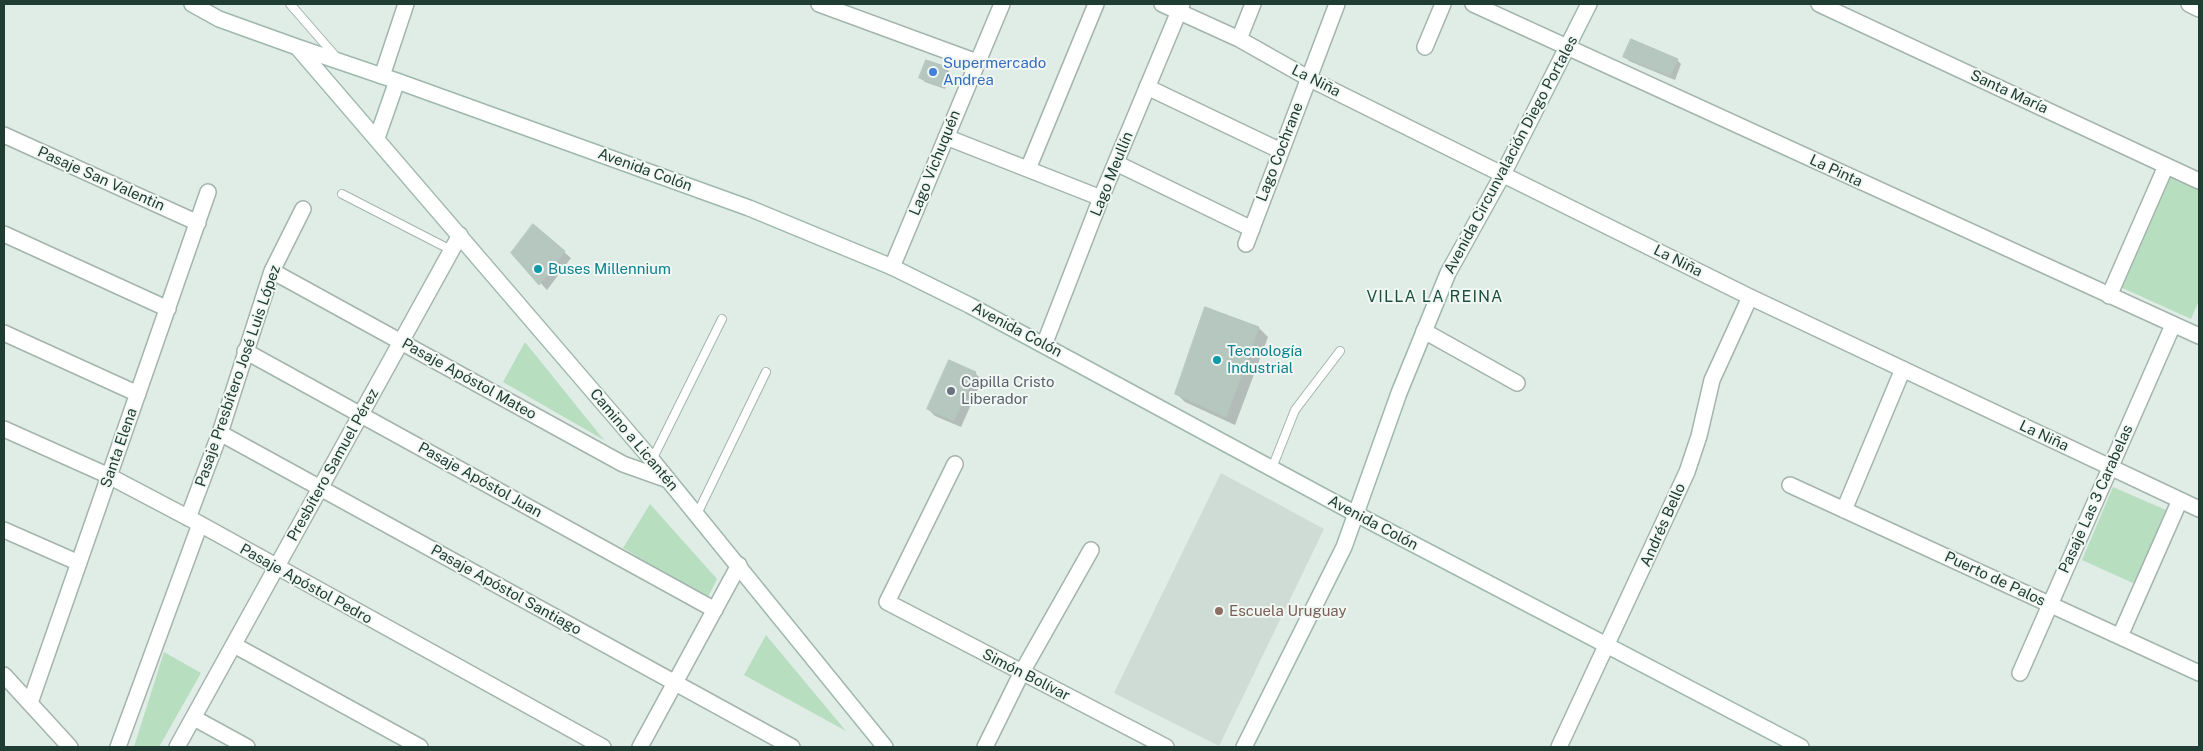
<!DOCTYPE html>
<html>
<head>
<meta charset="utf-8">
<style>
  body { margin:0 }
  #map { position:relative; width:2203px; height:751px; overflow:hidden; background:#e0ece6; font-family:"Public Sans",sans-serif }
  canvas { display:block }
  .frame { position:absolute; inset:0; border:5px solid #203d34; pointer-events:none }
</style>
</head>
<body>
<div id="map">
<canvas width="2203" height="751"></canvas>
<div class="frame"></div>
</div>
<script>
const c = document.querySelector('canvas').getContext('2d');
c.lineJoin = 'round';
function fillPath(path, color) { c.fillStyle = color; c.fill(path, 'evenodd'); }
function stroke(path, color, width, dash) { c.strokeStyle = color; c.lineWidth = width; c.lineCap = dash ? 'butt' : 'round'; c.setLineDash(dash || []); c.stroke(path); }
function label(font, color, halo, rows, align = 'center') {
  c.font = font + ' "Public Sans",sans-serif'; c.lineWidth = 4; c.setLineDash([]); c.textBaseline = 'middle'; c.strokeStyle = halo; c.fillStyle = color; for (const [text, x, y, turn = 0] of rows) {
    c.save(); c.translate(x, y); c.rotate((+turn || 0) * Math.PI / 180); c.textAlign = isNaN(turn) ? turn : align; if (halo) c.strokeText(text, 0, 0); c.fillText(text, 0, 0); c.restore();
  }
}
fillPath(new Path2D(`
  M1221,473L1324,529L1219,746L1114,693Z`), '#cedcd5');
fillPath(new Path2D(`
  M2166,175L2199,189V300L2191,319L2118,286Z
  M525,342L604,440L503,382Z
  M2113,487L2166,510L2135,584L2082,560Z
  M650,504L717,579L707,599L623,548Z
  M766,635L846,731L744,675Z
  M164,652L201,673L159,747H134Z`), '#b8dec0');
fillPath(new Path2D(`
  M1625,56L1677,60L1681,64L1675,80L1629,61Z
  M946,68L950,73L945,89L925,82L920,77Z
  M564,252L571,258L547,290L513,253Z
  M1206,308L1259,328L1268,337L1235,425L1185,402L1176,393Z
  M950,362L975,373L982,380L961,427L935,416L928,409Z`), '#0003');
const building = new Path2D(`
  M1631,39L1678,59L1670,76L1623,57Z
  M926,60L947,67L940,86L919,78Z
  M533,224L565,251L539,285L511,253Z
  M1205,307L1259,327L1226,417L1175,394Z
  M949,360L976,372L954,421L927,409Z`);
fillPath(building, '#b5c7bf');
stroke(building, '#b2c6bd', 1);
const lane = new Path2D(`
  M290,4L337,58
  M342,194L451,250
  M652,460L722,319
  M1272,468L1295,410L1340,351
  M697,514L766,372`);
const street = new Path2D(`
  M819,4L977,62
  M1162,4L1239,39L1308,78L1750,297L2199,509
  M1473,4L2199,336
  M1819,4L2199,181
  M2189,4L2199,9
  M1239,39L1253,4
  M1425,47L1443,4
  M382,76L406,4
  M1147,87L1281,151
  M4,135L198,223
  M946,137L1101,198
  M1116,163L1252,229
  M1028,169L1096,4
  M4,234L168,309
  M1246,244L1337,4
  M892,267L1002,4
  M272,271L623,464L668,480
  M2109,296L2166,166
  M1424,331L1517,383
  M4,333L138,394
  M1044,345L1101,198L1182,4
  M245,351L715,610
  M4,429L109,476L200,524L603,747
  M220,433L792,747
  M955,464L887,602L1166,747
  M1790,485L2199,673
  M1844,510L1903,369
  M188,518L220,433L272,271L303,209
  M4,530L79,563
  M2120,636L2180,500
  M234,645L420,747
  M2020,673L2173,325
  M4,675L70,747
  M30,703L208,192
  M194,718L247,747
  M118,747L200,524
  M177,747L460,235
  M640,747L739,565
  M985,747L1022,672L1091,550
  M1559,747L1687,472L1699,436L1712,380L1750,297`);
const secondary = new Path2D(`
  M192,4L219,19L297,47L397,81L749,208L892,267L969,305L1356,514L1801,747
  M298,48L652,460L885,747
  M377,138L397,81
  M1244,747L1344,547L1399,393L1448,273L1503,174L1589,4`);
stroke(lane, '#a3b4ad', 10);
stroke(street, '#a3b4ad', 18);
stroke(secondary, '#9eb8ae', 18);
stroke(lane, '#fff', 8);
stroke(street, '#fff', 15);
stroke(secondary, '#fff', 15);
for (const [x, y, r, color] of [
  [933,72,5,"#3f7fe0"],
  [538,269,5,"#0f9aa8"],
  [1217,360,5,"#0f9aa8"],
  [951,391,5,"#6b7280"],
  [1219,611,5,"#8d6e63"]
]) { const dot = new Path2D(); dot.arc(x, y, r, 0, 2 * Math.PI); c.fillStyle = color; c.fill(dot); stroke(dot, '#f1f8f4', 2); }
label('15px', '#366cbe', '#f1f8f4', [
  ["Supermercado",943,63],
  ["Andrea",943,80]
], 'left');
label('15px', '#203d34', '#f1f8f4', [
  ["La Niña",1316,81,27],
  ["Santa María",2009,92,25],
  ["Lago Cochrane",1280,152,-69],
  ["Avenida Circunvalación Diego Portales",1511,155,-62],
  ["Lago Vichuquén",935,163,-68],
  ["Avenida Colón",645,170,20],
  ["La Pinta",1836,171,25],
  ["Lago Meullín",1112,174,-68],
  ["Pasaje San Valentin",101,179,24],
  ["La Niña",1678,261,27],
  ["Avenida Colón",1017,330,28],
  ["Pasaje Presbítero José Luis López",238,376,-71],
  ["Pasaje Apóstol Mateo",469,379,29],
  ["La Niña",2044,436,25],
  ["Camino a Licantén",634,440,50],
  ["Santa Elena",119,448,-71],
  ["Presbítero Samuel Pérez",333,465,-61],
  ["Pasaje Apóstol Juan",480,480,29],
  ["Pasaje Las 3 Carabelas",2096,499,-66],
  ["Avenida Colón",1373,523,28],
  ["Andrés Bello",1663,525,-66],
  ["Puerto de Palos",1995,579,25],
  ["Pasaje Apóstol Pedro",306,584,29],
  ["Pasaje Apóstol Santiago",506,590,29],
  ["Simón Bolívar",1026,675,27]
]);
label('15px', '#0d838f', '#f1f8f4', [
  ["Buses Millennium",548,269],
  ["Tecnología",1227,351],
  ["Industrial",1227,368]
], 'left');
label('15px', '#5b616d', '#f1f8f4', [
  ["Capilla Cristo",961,382],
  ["Liberador",961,399]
], 'left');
label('15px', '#785e54', '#f1f8f4', [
  ["Escuela Uruguay",1229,611]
], 'left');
c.letterSpacing = '1px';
label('16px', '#1b5041', '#f1f8f4', [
  ["VILLA LA REINA",1435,297]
]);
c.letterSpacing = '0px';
</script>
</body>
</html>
